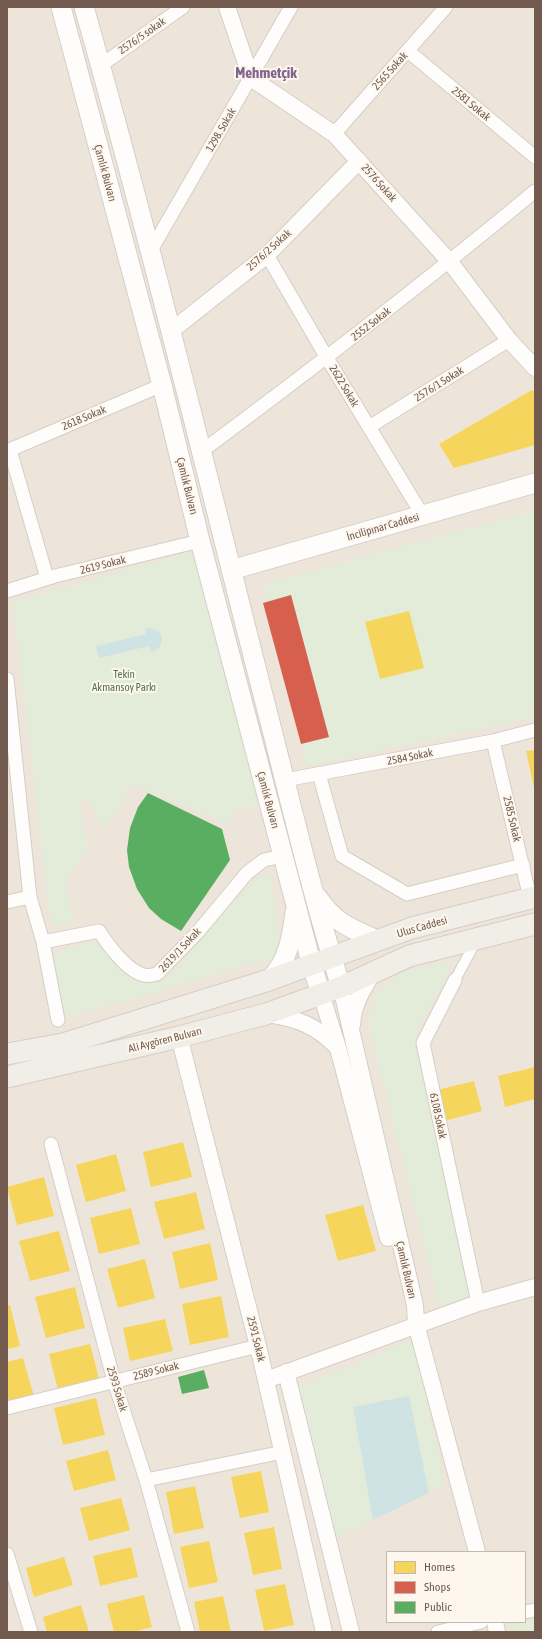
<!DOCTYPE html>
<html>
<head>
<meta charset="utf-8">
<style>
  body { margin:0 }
  #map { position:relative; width:542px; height:1639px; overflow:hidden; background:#f6f2ec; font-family:"Asap Condensed",sans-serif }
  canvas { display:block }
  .frame { position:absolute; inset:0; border:8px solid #725b4e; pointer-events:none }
  .legend { position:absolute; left:386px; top:1551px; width:140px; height:72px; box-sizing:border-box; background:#fdf7ee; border:1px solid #c5b9ae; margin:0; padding:5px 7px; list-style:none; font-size:12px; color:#725b4e }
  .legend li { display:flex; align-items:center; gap:8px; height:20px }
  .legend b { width:20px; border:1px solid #c5b9ae }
</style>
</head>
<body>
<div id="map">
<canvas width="542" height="1639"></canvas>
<div class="frame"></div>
<ul class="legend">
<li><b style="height:11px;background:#f6d55c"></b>Homes</li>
<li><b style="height:11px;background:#d6604d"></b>Shops</li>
<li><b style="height:11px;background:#5aae61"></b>Public</li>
</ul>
</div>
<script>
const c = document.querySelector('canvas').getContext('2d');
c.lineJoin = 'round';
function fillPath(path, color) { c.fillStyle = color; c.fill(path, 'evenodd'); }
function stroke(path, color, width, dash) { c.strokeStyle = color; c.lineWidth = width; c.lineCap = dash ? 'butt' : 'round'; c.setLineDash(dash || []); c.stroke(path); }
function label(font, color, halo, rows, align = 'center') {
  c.font = font + ' "Asap Condensed",sans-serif'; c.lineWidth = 4; c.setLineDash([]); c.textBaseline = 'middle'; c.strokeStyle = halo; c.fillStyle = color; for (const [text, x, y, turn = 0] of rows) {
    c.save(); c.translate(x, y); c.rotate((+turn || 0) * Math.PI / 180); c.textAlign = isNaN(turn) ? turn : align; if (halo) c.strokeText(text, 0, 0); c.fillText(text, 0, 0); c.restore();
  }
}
fillPath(new Path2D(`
  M7,7H535V1632H7ZM387,1552H525V1622H387Z`), '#eee5da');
fillPath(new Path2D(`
  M532,511L535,522V717L306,766L264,584Z
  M195,551L262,805L229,812L232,825L133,784L103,831L88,799L78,801L88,851L65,881L73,924L51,926L13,602Z
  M264,871L272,879L281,955L66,1018L49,955L94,940L123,973L147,982L169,976L224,913Z
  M449,962V973L416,1029L473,1295L439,1306L368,1023L375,995L403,971Z
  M414,1339L445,1485L325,1542L293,1390Z
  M535,1616V1632H508L506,1622H525V1618Z`), '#e3ecd8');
fillPath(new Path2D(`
  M149,628L157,630L162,637C162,645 159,650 151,652L149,646L99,658L96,646L146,634L145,629Z
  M409,1396L429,1493L373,1520L353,1407Z`), '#cfe3e5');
fillPath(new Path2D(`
  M532,390L535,393V445L454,468L439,444Z
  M409,611L424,668L380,679L365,622Z
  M535,750V788H534L526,751Z
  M535,1067V1099L505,1107L498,1076Z
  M474,1081L482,1111L444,1121L437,1090Z
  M183,1142L192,1177L151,1187L143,1152Z
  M116,1154L126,1191L86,1202L76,1165Z
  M44,1177L54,1216L17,1225L7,1187Z
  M196,1192L205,1229L164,1239L154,1202Z
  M363,1205L376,1251L338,1261L325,1215Z
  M131,1208L140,1244L99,1254L90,1218Z
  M59,1231L70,1271L30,1281L19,1241Z
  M210,1243L218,1280L180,1289L172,1252Z
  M145,1259L155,1298L118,1308L107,1269Z
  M75,1287L85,1328L46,1338L35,1297Z
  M221,1296L229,1337L190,1345L182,1304Z
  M10,1305L20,1346L7,1349V1306Z
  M165,1319L173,1351L130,1361L123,1328Z
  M90,1344L99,1379L58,1390L49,1354Z
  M23,1358L34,1396L7,1404V1362Z
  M96,1398L105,1435L63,1445L54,1408Z
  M108,1450L116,1480L74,1491L66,1461Z
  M261,1471L269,1512L240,1518L231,1477Z
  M195,1486L204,1528L174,1534L166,1492Z
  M121,1498L130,1530L89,1541L80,1508Z
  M274,1527L282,1569L253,1575L244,1533Z
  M209,1541L218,1582L189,1588L180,1547Z
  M131,1547L138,1577L100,1586L93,1556Z
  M64,1557L73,1585L34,1597L26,1568Z
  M285,1584L294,1625L264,1631L255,1590Z
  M144,1595L152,1627L133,1632H114L107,1604Z
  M223,1596L231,1632H200L194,1602Z
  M81,1605L89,1632H47L43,1617Z`), '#f6d55c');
fillPath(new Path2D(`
  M291,595L329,737L301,744L263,603Z`), '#d6604d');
fillPath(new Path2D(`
  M148,793L222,829L230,860L181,931L161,919L149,908L137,889L129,867L127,850L130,828L138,807Z
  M204,1370L209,1388L182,1394L178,1377Z`), '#5aae61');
const pedestrian = new Path2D(`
  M455,980L477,939`);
const minor = new Path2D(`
  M408,51L535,157
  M100,66L183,7
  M334,134L446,7
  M150,252L291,7
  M267,255L327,358L423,516
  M369,427L509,340
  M10,450L47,578
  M7,451L162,385
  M202,451C315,367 427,281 535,191
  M7,591L55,576L200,541
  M7,679L30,897L43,942L58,1020
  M493,741L530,898
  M319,774L342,856L407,894L523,865
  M285,780L493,741L535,730
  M7,902L30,897
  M43,942L99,931C108,945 128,972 144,975C148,976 153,975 157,974L197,933L247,873L264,860L283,856
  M455,980L423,1043L478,1303
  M51,1144L114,1381L146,1480L188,1632
  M7,1408L258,1346
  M146,1480L283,1452
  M7,1554L31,1632
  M525,1612L535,1610
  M438,1632L481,1622`);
const tertiary = new Path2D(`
  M227,7L251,78L334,134L450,262L509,340L535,368
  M171,331L267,255L359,161
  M341,987L415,1305L416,1324L477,1552
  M321,994L338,1048L388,1238
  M267,1014C297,1018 317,1026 338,1048
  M352,1025C353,1005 363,988 374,972
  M182,1048L258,1346L324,1632
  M286,1372L351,1632
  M266,1380L478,1303L535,1287
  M495,1622L497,1632`);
const secondary = new Path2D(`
  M61,7L162,385L200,541L312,966L321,994
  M84,7C148,232 203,460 261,687C287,787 310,888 341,987
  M231,570L535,483
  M318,898C335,923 350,928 377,940
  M269,980C288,963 292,936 295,912`);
const primary = new Path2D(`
  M7,1054L63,1044L269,980L412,928L535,897
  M7,1077L179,1037L266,1014L346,985L409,956L535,924`);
stroke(pedestrian, '#d3cec7', 12);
stroke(minor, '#d3cec7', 15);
stroke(tertiary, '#d3cec7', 18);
stroke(secondary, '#d4cec7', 21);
stroke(primary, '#d5cdc7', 23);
stroke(pedestrian, '#fefdfc', 10);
stroke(minor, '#fefdfc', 13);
stroke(tertiary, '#fefdfc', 16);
stroke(secondary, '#fefdfc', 19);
stroke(primary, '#f1ede7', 21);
label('11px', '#725b4e', '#fdf7ee', [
  ["2576/5 sokak",142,36,-35],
  ["2565 Sokak",390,71,-48],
  ["2581 Sokak",471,104,40],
  ["1298. Sokak",221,130,-60],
  ["Çamlık Bulvarı",105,173,75],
  ["2576 Sokak",379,183,48],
  ["2576/2 Sokak",269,250,-42],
  ["2552 Sokak",371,324,-38],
  ["2576/1 Sokak",439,384,-32],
  ["2622 Sokak",344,386,59],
  ["2618 Sokak",84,418,-23],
  ["Çamlık Bulvarı",187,486,76],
  ["İncilipınar Caddesi",383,527,-16],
  ["2619 Sokak",103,565,-14],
  ["2584 Sokak",410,757,-11],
  ["Çamlık Bulvarı",268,800,75],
  ["2585 Sokak",512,819,77],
  ["Ulus Caddesi",422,927,-16],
  ["2619/1 Sokak",180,950,-47],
  ["Ali Aygören Bulvarı",165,1040,-14],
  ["6108 Sokak",438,1116,78],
  ["Çamlık Bulvarı",406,1270,77],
  ["2591 Sokak",256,1339,76],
  ["2589 Sokak",156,1371,-14],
  ["2593 Sokak",117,1389,73]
]);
label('11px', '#547748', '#fdf7ee', [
  ["Tekin",124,675],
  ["Akmansoy Parkı",124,688]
]);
label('bold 15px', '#81668e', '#fdf7ee', [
  ["Mehmetçik",266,73]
]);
</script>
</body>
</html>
